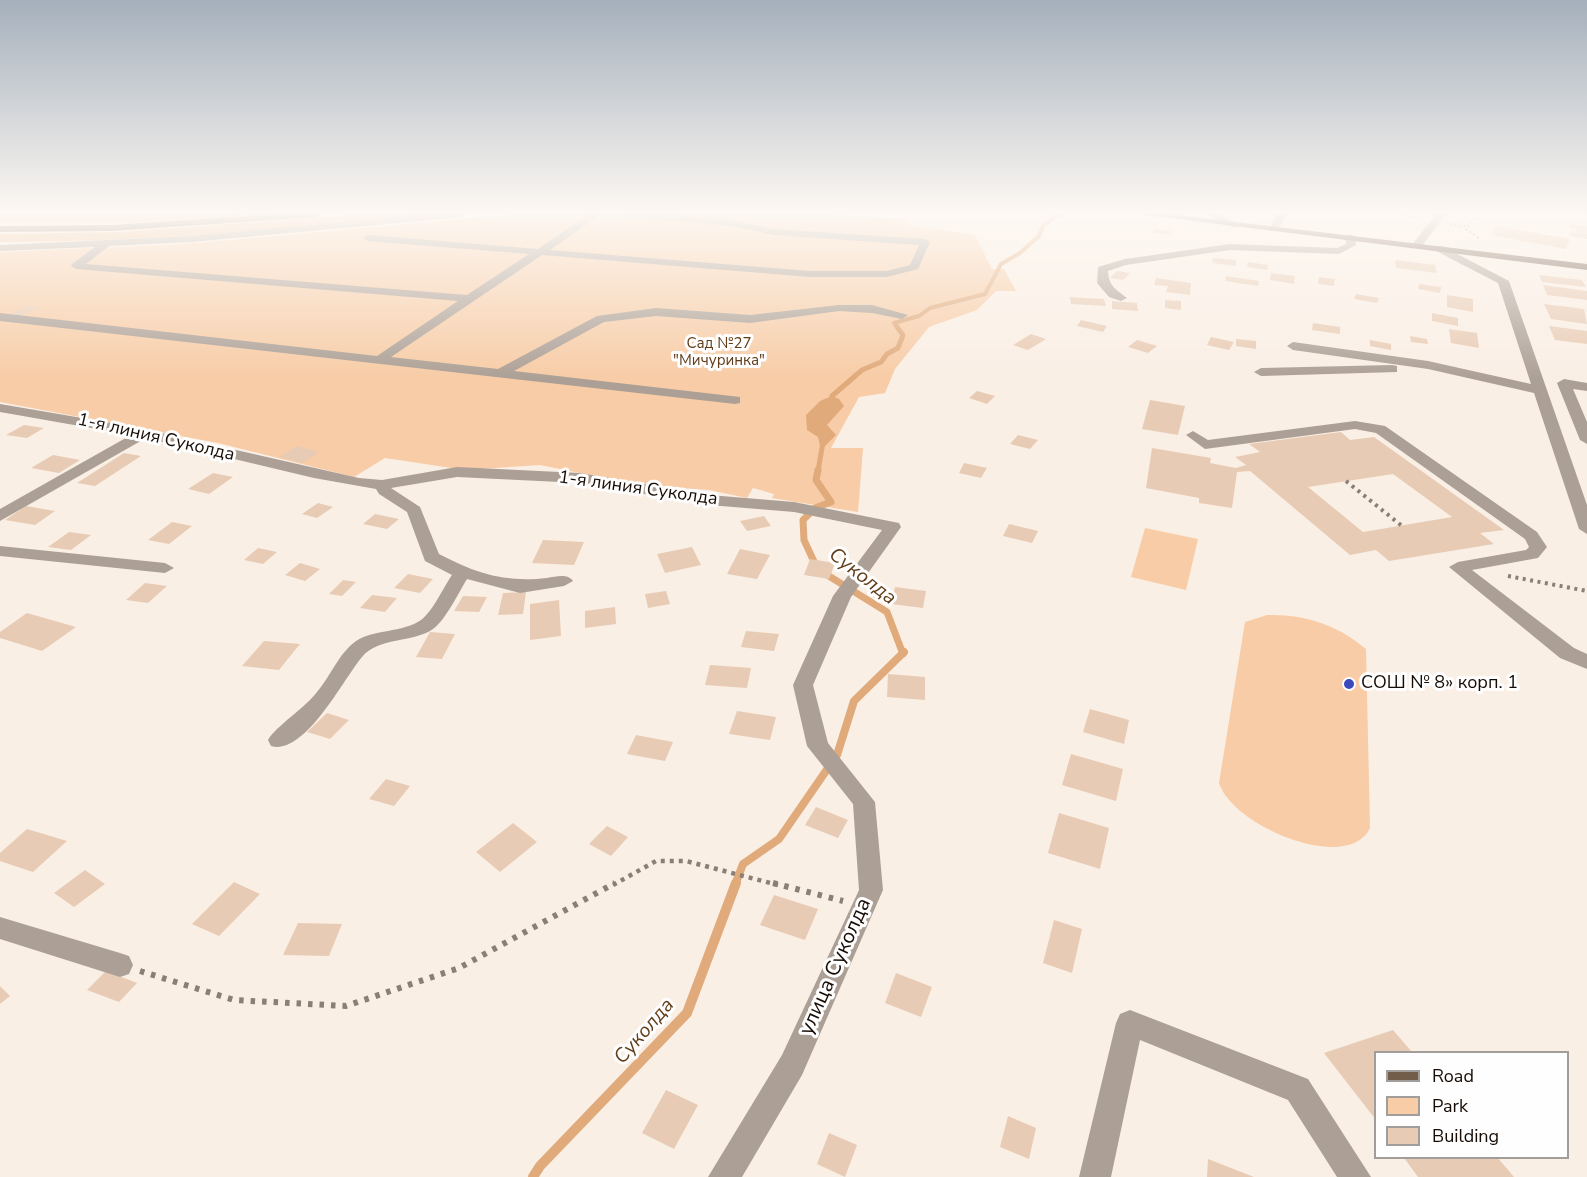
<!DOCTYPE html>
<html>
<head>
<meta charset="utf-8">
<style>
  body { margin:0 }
  #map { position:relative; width:1587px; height:1177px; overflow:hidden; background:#faefe5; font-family:"Nunito Sans",sans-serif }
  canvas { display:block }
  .legend { position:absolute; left:1374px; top:1051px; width:195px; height:108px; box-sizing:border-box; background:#fefefe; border:2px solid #a19d9a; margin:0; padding:8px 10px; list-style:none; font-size:18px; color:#160c05 }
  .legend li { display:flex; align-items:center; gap:12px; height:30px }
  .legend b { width:30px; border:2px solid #a19d9a }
</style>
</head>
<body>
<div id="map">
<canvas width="1587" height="1177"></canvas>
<ul class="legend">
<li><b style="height:8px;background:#725d4b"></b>Road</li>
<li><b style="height:16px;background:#f7cca6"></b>Park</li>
<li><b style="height:16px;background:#e8cbb4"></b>Building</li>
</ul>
</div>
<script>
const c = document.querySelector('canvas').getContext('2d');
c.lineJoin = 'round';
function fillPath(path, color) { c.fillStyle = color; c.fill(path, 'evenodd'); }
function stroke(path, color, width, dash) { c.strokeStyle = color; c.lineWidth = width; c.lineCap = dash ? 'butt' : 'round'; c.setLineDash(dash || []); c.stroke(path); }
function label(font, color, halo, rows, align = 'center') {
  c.font = font + ' "Nunito Sans",sans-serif'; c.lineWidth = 6; c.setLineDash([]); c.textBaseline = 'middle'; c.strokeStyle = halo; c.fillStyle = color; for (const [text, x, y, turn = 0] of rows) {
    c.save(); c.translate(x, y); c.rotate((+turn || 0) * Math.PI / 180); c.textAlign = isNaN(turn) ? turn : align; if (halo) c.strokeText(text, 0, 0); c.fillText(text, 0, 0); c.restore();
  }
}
fillPath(new Path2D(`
  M518,214H816L905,219L909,225L975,235L992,269H1004L1016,291H996L977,310L929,327L895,369L885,393L859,397L831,448H863L858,512L772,498L774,494L753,488L747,498L709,490L640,485L540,465L465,470L385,458L354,477L218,443L0,402V252L184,244Z
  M1145,528L1198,539L1186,590L1131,577Z
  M1267,615C1305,614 1338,625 1366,649L1370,828C1349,874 1233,827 1219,783L1245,622Z`), '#f7cca6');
fillPath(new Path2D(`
  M0,214H265L130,223L0,222Z
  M363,214H454C303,228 152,242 0,242V234L119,232Z`), '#ecb687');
fillPath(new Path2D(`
  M832,396L839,399L844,406L827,425L836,435L821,450L818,437L807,430L806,415L820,401Z`), '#e0aa7b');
stroke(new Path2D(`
  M898,328L894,323L919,316L930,308L985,294L1001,264L1020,253L1039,236L1043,226L1059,214`), '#e0aa7b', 4);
stroke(new Path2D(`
  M830,405L832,396L862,370L881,362L887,354L898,348L903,335L897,327
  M818,471L823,442`), '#e0aa7b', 5);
stroke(new Path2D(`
  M816,566L804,540L803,520L815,508L831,502L816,480L818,470
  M824,573L887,612L903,654`), '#e0aa7b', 7);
stroke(new Path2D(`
  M735,885L743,864L779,839L837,755L854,701L904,652`), '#e0aa7b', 8);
stroke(new Path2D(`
  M533,1177L540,1166L687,1013L736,883`), '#e0aa7b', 10);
fillPath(new Path2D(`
  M1571,224L1587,227V239L1569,236L1570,231L1576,232V229L1570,228Z
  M1496,226L1570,239L1566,249L1491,235Z
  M1154,229L1172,231L1171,235L1153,233Z
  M1213,258L1236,260V266L1212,263Z
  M1395,260L1435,265L1437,273L1396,268Z
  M1248,262L1268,265L1267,270L1247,267Z
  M1117,271L1130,273L1123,280L1110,278Z
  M1271,273L1295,276L1294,284L1270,280Z
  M1539,275L1582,280L1586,287L1542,282Z
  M1226,276L1259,281L1258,286L1225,281Z
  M1319,277L1335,279L1334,286L1318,284Z
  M1156,278L1191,283L1190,295L1166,292L1168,286L1154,285Z
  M1419,284L1441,287L1440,293L1418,289Z
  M1543,285L1587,291V300L1547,295Z
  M1356,294L1379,298L1377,303L1354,299Z
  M1447,295L1473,299V312L1447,307Z
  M1070,297L1104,299L1106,306L1071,304Z
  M1165,300L1181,301V310L1165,308Z
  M1112,301L1137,303L1138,311L1112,309Z
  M1544,304L1584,309L1587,324L1551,319Z
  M28,306L39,307L20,316L9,315Z
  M1432,313L1458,318V326L1432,321Z
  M1081,320L1107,326L1103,332L1077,326Z
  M1313,323L1340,327V334L1312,330Z
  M1549,326L1587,331V344L1555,340Z
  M1449,329L1477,333L1479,348L1451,343Z
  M1031,334L1046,339L1028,350L1013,345Z
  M1410,336L1427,339L1428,344L1411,342Z
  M1211,337L1234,342L1229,350L1207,345Z
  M1236,339L1256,341V349L1236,346Z
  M1137,340L1157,346L1148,353L1128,347Z
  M1370,340L1391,344V350L1370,346Z
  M977,391L995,396L987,404L969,398Z
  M1150,400L1185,406L1178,435L1142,429Z
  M24,425L44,428L27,438L6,435Z
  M1341,432L1350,440L1374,437L1504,530L1480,533L1494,544L1389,561L1376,550L1350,555L1250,471L1237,472L1232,508L1199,503V498L1146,488L1152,448L1211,458L1210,463L1236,468L1246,465L1235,457L1260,452L1249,444ZM1393,474L1452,517L1363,532L1308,487Z
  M1018,435L1038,440L1030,449L1010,444Z
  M297,446L319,452L302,463L279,457Z
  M124,453L141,456L95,486L77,483Z
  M53,455L80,460L59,473L31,468Z
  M964,463L987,468L981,478L959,473Z
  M213,473L233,477L209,494L188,489Z
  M318,503L333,507L317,518L302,514Z
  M26,506L55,511L35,525L5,520Z
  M375,514L399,519L387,529L363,524Z
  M764,516L771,526L747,531L740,521Z
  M172,522L192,526L169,544L148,540Z
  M1009,524L1038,531L1032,543L1003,536Z
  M69,532L91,535L71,550L48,547Z
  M543,540L584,542L574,565L532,563Z
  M692,547L701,565L665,573L657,554Z
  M258,548L277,552L263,564L244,560Z
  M740,549L770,555L757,579L727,574Z
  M810,559L835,563L829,579L804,575Z
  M300,563L320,569L305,581L285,575Z
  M408,574L433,579L420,593L394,588Z
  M343,580L356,582L342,596L329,594Z
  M145,583L167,586L148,603L126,600Z
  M895,587L926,591L923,608L891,604Z
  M666,591L670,604L648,608L645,594Z
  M526,592L523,614L498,615L503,593Z
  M372,595L397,598L385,612L360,608Z
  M463,596L487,597L479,612L454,611Z
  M559,600L561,636L530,640V604Z
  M615,607L616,624L585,628V611Z
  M27,613L76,627L42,651L0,638V632Z
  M746,631L779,634L774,651L741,647Z
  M430,632L455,634L442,659L416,657Z
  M264,641L300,644L279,670L242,666Z
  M710,665L751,668L747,688L705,685Z
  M888,674L925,677V700L887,697Z
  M1090,709L1129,720L1124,744L1083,732Z
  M737,711L776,717L770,740L729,734Z
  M327,713L349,720L330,739L307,732Z
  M636,735L673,742L665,761L627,754Z
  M1071,754L1123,769L1116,801L1062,785Z
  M386,779L410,786L394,806L369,799Z
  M816,807L848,820L838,838L805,825Z
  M1059,813L1109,828L1100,869L1048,853Z
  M513,823L537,842L500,872L476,852Z
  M607,826L628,837L611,856L589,844Z
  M27,829L67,841L33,872L0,861V853Z
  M85,870L105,884L74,907L54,893Z
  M234,882L260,894L219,936L192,924Z
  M774,895L818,909L805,940L760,925Z
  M1054,920L1082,929L1072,973L1043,963Z
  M298,923L342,924L329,956L283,955Z
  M106,971L137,983L119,1002L87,990Z
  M896,973L932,987L921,1017L885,1003Z
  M0,986L10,996L0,1004Z
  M1393,1030L1412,1052H1376V1120L1324,1053Z
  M666,1090L698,1105L674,1149L642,1133Z
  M1008,1116L1036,1128L1029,1159L1000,1147Z
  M829,1133L857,1145L845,1177L817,1164Z
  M1404,1158H1498L1514,1177H1418Z
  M1208,1159L1254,1177H1207Z`), '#e8cbb4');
stroke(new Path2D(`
  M1399,214L1419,218
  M1476,214L1466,229L1480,239
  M1450,224L1467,227`), '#897f76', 2, [1.5, 3]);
stroke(new Path2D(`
  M1346,481L1402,526
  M1508,576L1587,591`), '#897f76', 4, [3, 4.5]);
stroke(new Path2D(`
  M613,885L656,861H686L778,885`), '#897f76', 4.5, [4, 5]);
stroke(new Path2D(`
  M773,883L843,901
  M140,971L234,1000L346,1006L459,968L615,883`), '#897f76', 6, [4.5, 7]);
fillPath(new Path2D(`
  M429,214H467L462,217L192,242L109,246L86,264L467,295L529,254L368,241L363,238L368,235L538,249L589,214H601L550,250L810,271H887L910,265L919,245L774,235L732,226L627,217L622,214H663L732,220L774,229L925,239L930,242L918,269L887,277H810L542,255L391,357L498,369L597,316L656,308L750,315L839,305H872L908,315L902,319L872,313L839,311L750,323L656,316L604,322L514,371L740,397V403L735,404L0,321V313L377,356L458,301L76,269L71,266L72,264L95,247L0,251V245L192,236Z
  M1205,214H1218L1242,226L1234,228Z
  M1277,214H1287L1277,231H1271L1269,229Z
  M1436,214H1446L1421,247H1413L1412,245Z
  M1350,234L1355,237L1356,245L1339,254L1230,250L1126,265L1108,271C1109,287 1116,289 1127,298L1121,301L1109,297L1097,283L1098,267L1125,259L1230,244L1337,248L1346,244L1345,237Z
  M1434,246H1442L1509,281L1587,505V534L1579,529L1534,393L1428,369L1293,350L1287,346L1293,342L1428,361L1531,384L1498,283L1434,250Z
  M1392,365L1397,366V372L1261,376L1254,372L1261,368Z
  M1564,379L1587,383V391L1573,389L1587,422V444L1580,440L1557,383Z
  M0,404L135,427L359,478L382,480L457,467L580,473L709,495L794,502L899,523L901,527L851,597L813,685L828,743L875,802L883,890L802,1075L742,1177H708L782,1055L859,890L853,804L807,746L793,685L833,596L882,530L794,512L709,505L580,483L457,477L391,488L420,507L439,554C475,573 505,583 547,578C556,577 567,573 573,581L564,586L520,593L467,579C459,592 445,621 433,629C413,643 378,637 362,657C344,678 305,756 271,746L268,740C276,726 305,708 317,692C330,677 339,653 356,641C374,629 402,633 421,620C433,611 443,588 452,575L425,561L407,512L379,494L376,489L314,478L146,438L0,521V509L131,435L0,412Z
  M1355,421L1385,426L1537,532L1547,547L1538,558L1472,570L1574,648L1587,654V669L1560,658L1449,567L1458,562L1526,550L1529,547L1525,539L1376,433L1355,429L1205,449L1186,435L1193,431L1208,440Z
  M0,546L165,563L174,568L165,573L0,556Z
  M0,917L120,953L129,956L133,965L129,974L120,977L0,939Z
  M1130,1010L1308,1079L1371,1177H1337L1288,1100L1140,1040L1111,1177H1079L1116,1023L1120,1014Z`), '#aca096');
fillPath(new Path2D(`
  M272,214H322L317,217L112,231L0,232V226L112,225Z
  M1138,214H1169L1587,264V270Z`), '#725d4b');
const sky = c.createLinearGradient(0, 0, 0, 379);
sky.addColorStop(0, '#a5b0bc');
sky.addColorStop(0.56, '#fdf8f3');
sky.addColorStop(1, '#fdf8f300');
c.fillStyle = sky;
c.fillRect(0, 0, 1587, 379);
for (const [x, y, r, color] of [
  [1349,684,6,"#3b49bc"]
]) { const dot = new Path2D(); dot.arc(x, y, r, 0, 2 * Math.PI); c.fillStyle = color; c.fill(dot); stroke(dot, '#fefefe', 2); }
label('15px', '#603b18', '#fefefe', [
  ["Сад №27",719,344],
  ["\"Мичуринка\"",719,361]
]);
label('18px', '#160c05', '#fefefe', [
  ["1-я линия Суколда",156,438,13],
  ["1-я линия Суколда",638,489,8]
]);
label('18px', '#160c05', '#fefefe', [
  ["СОШ № 8» корп. 1",1361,684]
], 'left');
label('italic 20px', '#613d19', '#fefefe', [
  ["Суколда",862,577,38],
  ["Суколда",645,1032,-49]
]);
label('21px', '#160c05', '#fefefe', [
  ["улица Суколда",836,967,-66]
]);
</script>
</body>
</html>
